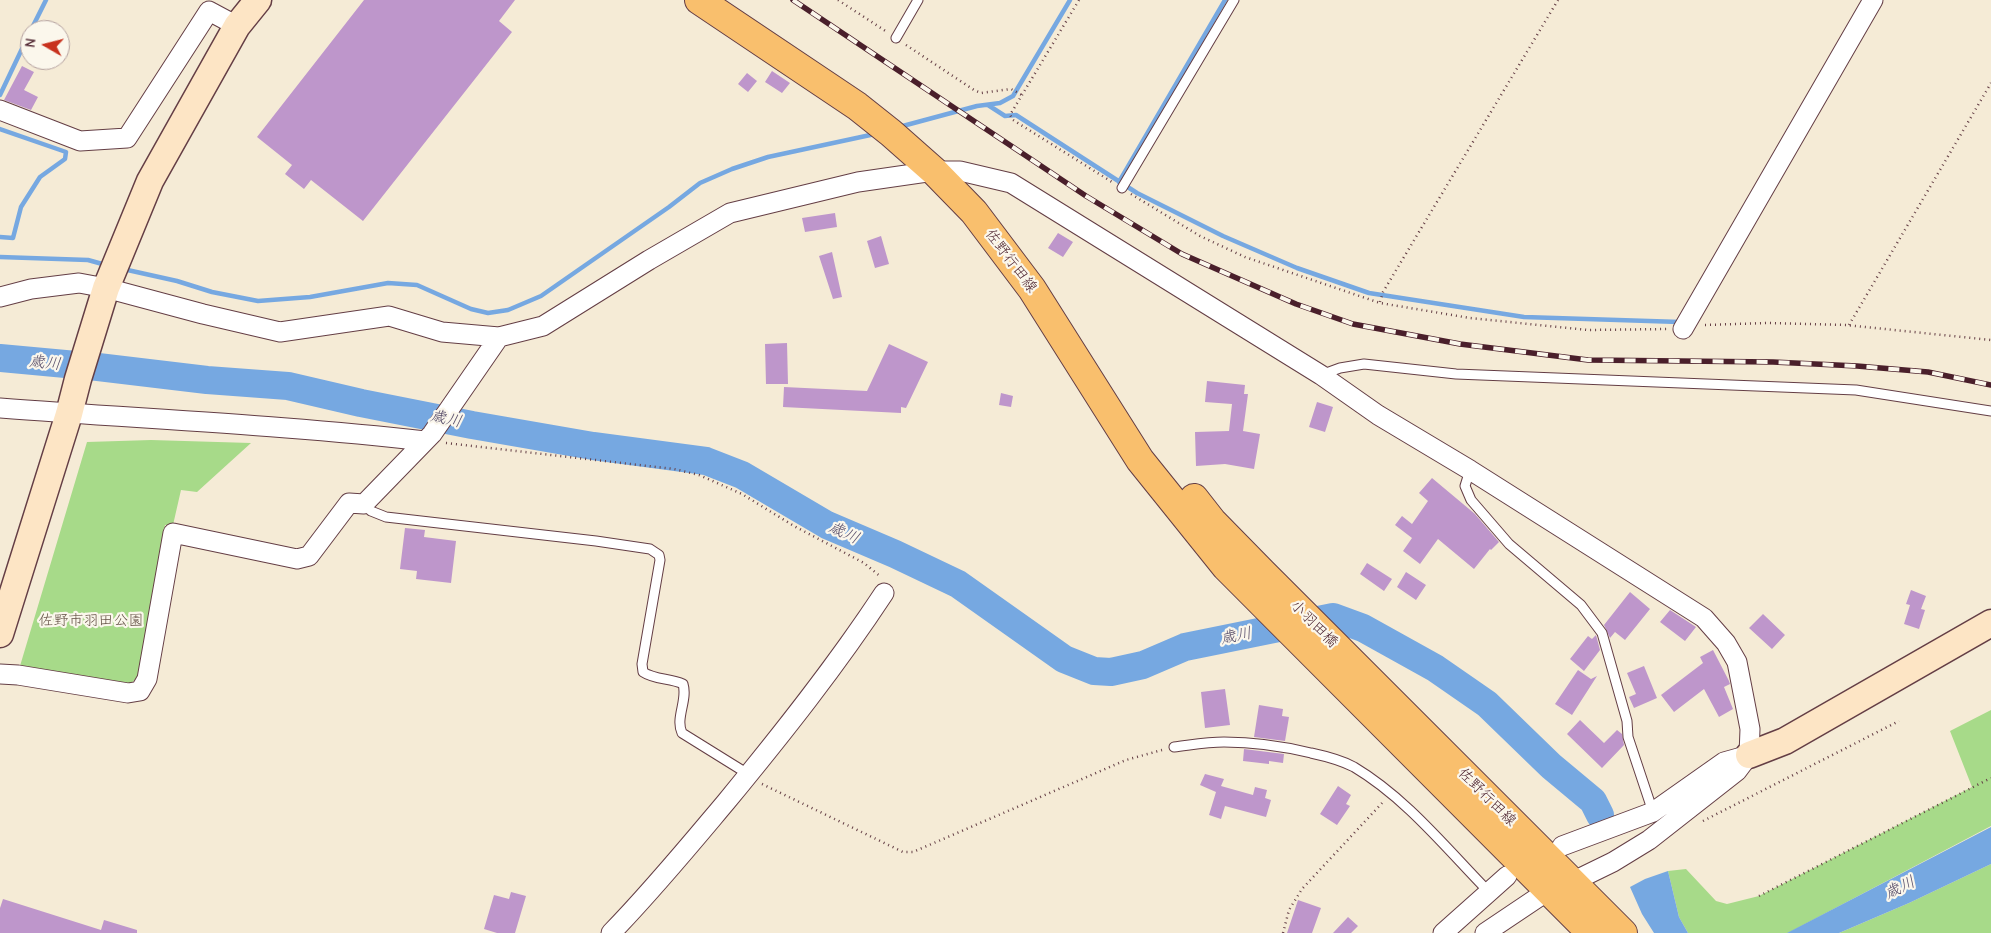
<!DOCTYPE html>
<html>
<head>
<meta charset="utf-8">
<style>
  body { margin:0 }
  #map { position:relative; width:1991px; height:933px; overflow:hidden; background:#f5ebd6; font-family:"Comic Neue",sans-serif }
  canvas { display:block }
  .north { position:absolute; left:20px; top:20px; width:50px; height:50px; box-sizing:border-box; background:#fbf7ec; border:1px solid #b4a19f; border-radius:50%; rotate:278deg; font-size:14px; font-weight:700; line-height:20px; text-align:center; color:#4a1f2b }
  .north::after { content:''; display:block; margin:auto; width:18px; height:22px; background:#c8321e; clip-path:polygon(50% 0,100% 100%,50% 72%,0 100%) }
</style>
</head>
<body>
<div id="map">
<canvas width="1991" height="933"></canvas>
<div class="north">N</div>
</div>
<script>
const c = document.querySelector('canvas').getContext('2d');
c.lineJoin = 'round';
function fillPath(path, color) { c.fillStyle = color; c.fill(path, 'evenodd'); }
function stroke(path, color, width, dash) { c.strokeStyle = color; c.lineWidth = width; c.lineCap = dash ? 'butt' : 'round'; c.setLineDash(dash || []); c.stroke(path); }
function label(font, color, halo, rows, align = 'center') {
  c.font = font + ' "Comic Neue","Klee One",sans-serif'; c.lineWidth = 4.5; c.setLineDash([]); c.textBaseline = 'middle'; c.strokeStyle = halo; c.fillStyle = color; for (const [text, x, y, turn = 0] of rows) {
    c.save(); c.translate(x, y); c.rotate((+turn || 0) * Math.PI / 180); c.textAlign = isNaN(turn) ? turn : align; if (halo) c.strokeText(text, 0, 0); c.fillText(text, 0, 0); c.restore();
  }
}
fillPath(new Path2D(`
  M151,440L251,443L197,492L181,490L173,525H165L138,677L130,684L20,666L87,442Z
  M1991,710V826L1788,933H1688L1679,917L1668,871L1686,869L1716,901L1727,904L1759,896L1972,787L1950,731Z
  M1991,864V933H1839L1909,903Z`), '#a7da89');
fillPath(new Path2D(`
  M1991,827V864L1909,903L1839,933H1787Z
  M1668,871L1679,917L1688,933H1654L1642,914L1630,887L1645,879Z`), '#76a8e1');
stroke(new Path2D(`
  M31,30L46,0
  M0,95L30,32
  M988,105L1005,116L1016,115L1137,193L1223,236L1297,268L1369,293L1524,317L1680,322
  M899,127L977,106L1000,103L1013,96L1070,0
  M0,129L66,152L65,159L40,177L21,207L13,238L0,237
  M1119,182L1225,0
  M0,257L88,260L106,265
  M123,269L177,281L212,292L258,301L310,297L388,283L417,285L471,309L488,313L508,310L541,296L669,207L700,183L732,169L768,157L875,134`), '#76a8e1', 4.5);
stroke(new Path2D(`
  M0,358L98,367L207,380L288,386L361,403L472,425L593,446L706,461L742,475L827,525L895,554L958,584L1064,659L1094,671L1111,672L1143,665L1185,647L1333,617L1363,628L1435,668L1487,704L1551,766L1593,801L1600,815`), '#76a8e1', 28);
fillPath(new Path2D(`
  M364,0H515L499,21L512,32L363,221L311,180L304,189L285,174L292,165L257,137Z
  M22,66L34,72L24,90L38,97L31,110L4,100Z
  M772,71L790,83L782,93L765,82Z
  M747,73L757,81L748,92L738,84Z
  M835,213L837,227L805,232L802,218Z
  M1058,233L1073,242L1063,257L1048,248Z
  M881,236L889,264L875,268L867,241Z
  M832,252L842,297L833,299L819,256Z
  M787,343L788,384H766L765,344Z
  M889,344L928,362L906,408L901,407V413L783,407L784,387L867,391Z
  M1207,381L1245,385L1244,394H1248L1243,431L1260,434L1254,469L1225,464L1196,466L1195,432L1229,431L1232,404L1205,402Z
  M1001,393L1013,396L1011,407L999,405Z
  M1317,402L1333,407L1325,432L1309,427Z
  M1432,478L1475,514L1499,542L1491,550L1490,549L1474,569L1438,539L1420,564L1403,551L1412,538L1395,525L1402,516L1412,524L1428,501L1419,493Z
  M405,528L425,530L424,537L456,541L451,583L416,579L417,571L400,569Z
  M1367,563L1392,579L1384,591L1360,574Z
  M1406,572L1426,585L1416,600L1397,587Z
  M1911,590L1926,596L1921,609L1925,610L1919,629L1904,624L1910,605L1906,604Z
  M1630,592L1650,609L1625,640L1615,632L1610,638L1604,625Z
  M1670,610L1696,627L1685,641L1660,622Z
  M1763,614L1785,635L1772,649L1749,628Z
  M1596,635L1600,650L1584,671L1570,659L1588,636L1592,639Z
  M1713,650L1729,681L1730,684L1724,687L1733,709L1719,717L1704,689L1674,712L1661,695L1703,663L1700,657Z
  M1644,666L1657,698L1634,708L1629,697L1636,694L1627,673Z
  M1578,670L1591,679L1597,676L1572,715L1555,704Z
  M1225,689L1230,725L1205,728L1201,692Z
  M1259,705L1283,709L1282,716L1289,717L1285,741L1254,737Z
  M1580,720L1604,743L1617,730L1622,734L1624,745L1602,768L1567,734Z
  M1244,749L1284,754L1283,763L1269,761V764L1243,761Z
  M1205,774L1224,779L1221,786L1253,795L1255,787L1267,790L1265,798L1271,800L1266,817L1225,806L1221,819L1209,815L1216,792L1200,785Z
  M1338,786L1351,795L1346,804L1350,806L1337,825L1320,814Z
  M511,892L526,896L515,933H497L484,929L494,895L509,899Z
  M3,899L101,930L104,920L137,930V933H0V908Z
  M1298,900L1321,908L1312,933H1287Z
  M1348,917L1358,926L1351,933H1333Z`), '#be96cb');
const lane = new Path2D(`
  M896,38L918,0
  M1122,188L1234,0
  M1321,375L1340,368L1364,364L1456,374L1856,390L1991,411
  M1470,470L1465,486L1471,500L1509,544L1581,605L1602,633L1627,721L1628,737L1653,812
  M364,504L371,511L386,517L596,541L650,549L659,555L660,560L642,664L643,672C655,680 670,678 683,684C688,700 675,718 682,733L748,774
  M1174,747C1191,745 1207,742 1224,742C1253,742 1282,746 1311,753C1325,756 1341,760 1354,767C1406,798 1446,848 1488,891`);
const street = new Path2D(`
  M0,110L80,141L127,138L209,11L237,26
  M0,297L31,289L79,283L106,288L203,314L280,332L389,316L442,332L499,337L543,326L649,260L730,213L858,182L934,171H960L1011,183L1321,375L1378,415L1470,470L1704,618L1726,643L1737,662L1750,729L1749,755L1737,771L1649,840L1613,862L1572,882
  M1683,329L1873,0
  M0,408C142,419 284,425 425,441
  M0,674L18,675L128,693L140,691L147,679L173,533L297,559L309,556L349,503L364,504L432,434L499,337
  M1562,846L1653,812L1724,762L1749,755
  M611,933C652,891 689,846 726,802C782,734 836,666 884,593
  M1443,933L1507,876
  M1485,933L1549,890`);
const secondary = new Path2D(`
  M0,634L69,414L78,379L106,288L150,181L237,26L258,0
  M1749,755L1785,741L1991,623`);
const primary = new Path2D(`
  M699,0L857,106L891,133L934,171L974,212L1032,289L1140,460L1226,567L1591,933
  M1194,498L1212,521L1262,572L1623,933`);
stroke(lane, '#643e45', 11);
stroke(street, '#643e45', 21);
stroke(secondary, '#643e45', 29);
stroke(primary, '#643e45', 30);
stroke(new Path2D(`
  M838,0L887,32
  M1079,0L1010,115L1013,120L1112,182
  M906,45L974,90L981,93L1011,89L1022,95
  M1131,194L1200,236L1245,257L1380,303L1470,318L1588,330L1667,329
  M1380,302L1383,292L1558,0
  M1705,325L1767,323L1846,325L1991,340
  M1849,325L1991,83
  M446,443L674,469L699,475L742,494L794,526L864,563L881,577
  M762,784L903,852H913L1126,760L1162,750
  M1703,821L1899,721
  M1759,896L1991,778
  M1283,933L1289,910L1302,889L1383,802`), '#643e45', 2.5, [1, 4]);
stroke(lane, '#fff', 9);
stroke(street, '#fff', 19);
stroke(secondary, '#fde5c5', 26);
stroke(primary, '#f9bf6d', 28);
const rail = new Path2D(`
  M793,0L1086,196L1182,254L1296,304L1353,324L1460,344L1588,360L1773,362L1857,366L1928,372L1991,385`);
stroke(rail, '#4a1f2b', 5.5);
stroke(rail, '#fbf7ec', 4, [11]);
label('15px', '#4a1f2b', '#fbf7ec', [
  ["佐野行田線",1011,261,53],
  ["小羽田橋",1314,624,45],
  ["佐野行田線",1487,797,45]
]);
label('15px', '#614e42', '#fbf7ec', [
  ["佐野市羽田公園",91,621]
]);
label('italic 16px', '#594f6b', '#fbf7ec', [
  ["歳川",45,363,6],
  ["歳川",446,419,12],
  ["歳川",844,533,25],
  ["歳川",1236,636,-11],
  ["歳川",1900,888,-26]
]);
</script>
</body>
</html>
